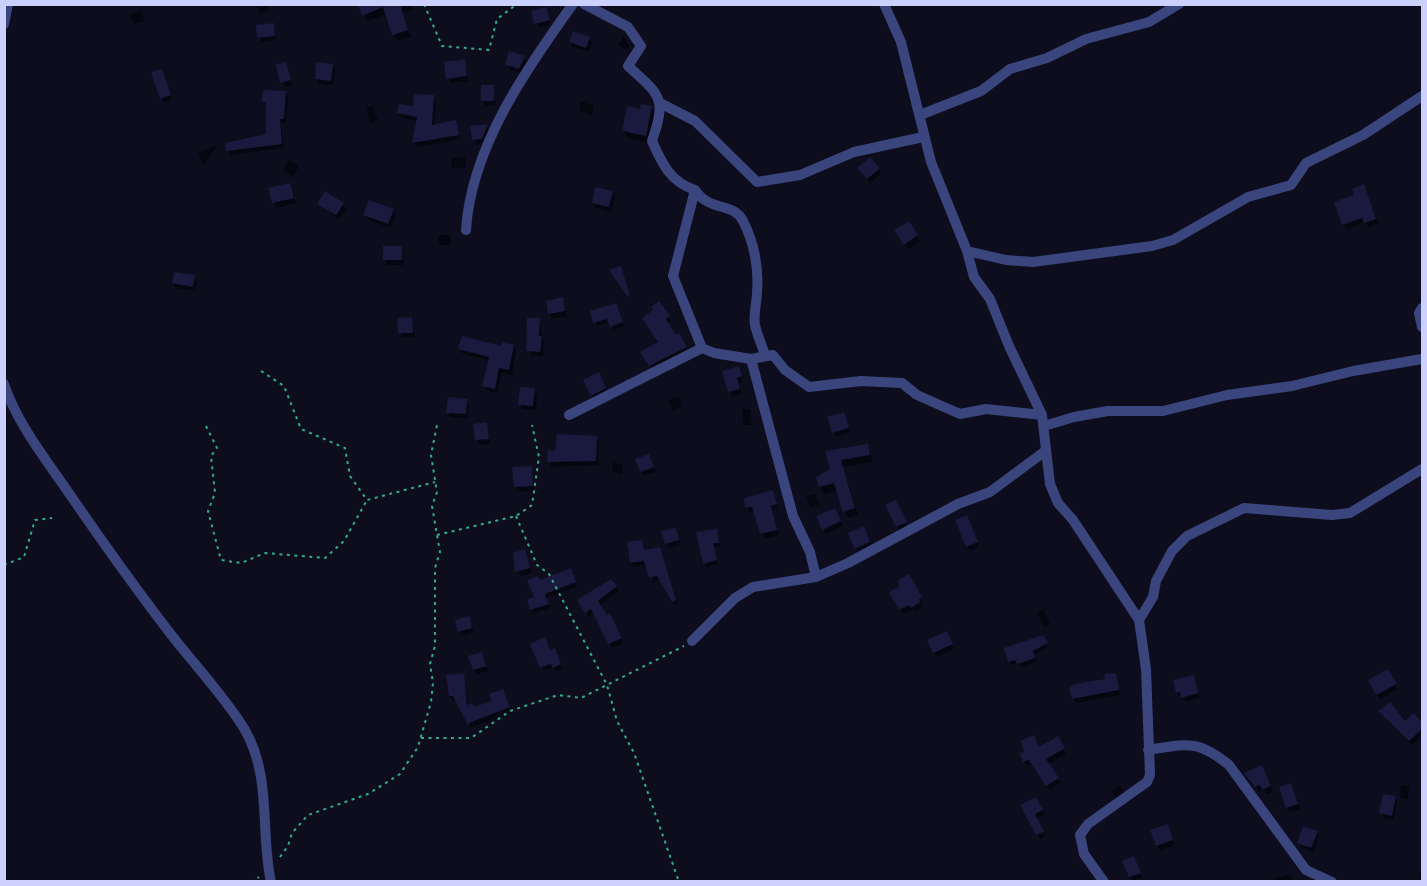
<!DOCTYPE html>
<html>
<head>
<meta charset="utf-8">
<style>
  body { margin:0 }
  #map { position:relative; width:1427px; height:886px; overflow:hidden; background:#0d0d1e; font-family:Helvetica,sans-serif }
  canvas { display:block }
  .frame { position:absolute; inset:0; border:6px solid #cbd0fd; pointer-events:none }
</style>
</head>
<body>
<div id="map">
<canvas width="1427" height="886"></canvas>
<div class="frame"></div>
</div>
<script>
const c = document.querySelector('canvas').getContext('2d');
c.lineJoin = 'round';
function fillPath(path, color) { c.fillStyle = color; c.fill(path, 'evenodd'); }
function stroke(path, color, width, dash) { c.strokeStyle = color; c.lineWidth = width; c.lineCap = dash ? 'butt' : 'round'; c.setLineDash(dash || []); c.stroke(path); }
fillPath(new Path2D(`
  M256,4H267L269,10L260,14Z
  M365,4H411L413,10L403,13L411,37L397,41L387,14L367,21L364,15Z
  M546,9L551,25L539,28L536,23Z
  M141,11L145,21L133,24L130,14Z
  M273,24L277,40L262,42L259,37Z
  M623,36L630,46L627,51L619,45Z
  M589,38L592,43L589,52L573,47L570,42Z
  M524,58L527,63L522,73L510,70L507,65Z
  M464,60L469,81L451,83L448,78Z
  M285,64L292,85L285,87L282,82Z
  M332,65L335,70L333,85L319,84L316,79Z
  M164,75L172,100L164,103L162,98Z
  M493,87L496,105L486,106L483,101Z
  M285,92L288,97L286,123H281L284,148L230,155L228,150L267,136L266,106L264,101Z
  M433,97L436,102L434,126L456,122L460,139L417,147L414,143L418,121L402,118L399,113Z
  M581,101L594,106L592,116L579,111Z
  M373,106L378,121L370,123L366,107Z
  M651,108L656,116L650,143L628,138L623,131L641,111Z
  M487,127L490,132L484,143L476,145L472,128Z
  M217,145V146L204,166L198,153Z
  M465,157L466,168H452L451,158Z
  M289,160L299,166L293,177L283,170Z
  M879,169L881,174L870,183L862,173Z
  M290,184L296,203L276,208L270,189Z
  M1366,191L1378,224L1368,227L1365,222L1347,229L1344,224Z
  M612,192L615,197L611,212L596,208L593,203Z
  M319,204H343L346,209L339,219Z
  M393,210L396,215L391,228L368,220L365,215Z
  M908,223L920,241L908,249L896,231Z
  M438,235H450L451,245H439Z
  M402,248L404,265H387L385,260Z
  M194,277L197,282L195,291L176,288L173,283Z
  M562,299L567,316L552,319L547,302Z
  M659,303L671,321L667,324L675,337L678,335L689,352L653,370L642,352L660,343Z
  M617,309L624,326L614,330L610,322L597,326L595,322Z
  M411,318L415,337L402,338L398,319Z
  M539,320L544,343L543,357L530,355L528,350Z
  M514,346L516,351L512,375L502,373L497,393L487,391L484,386L490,360L463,354L460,349Z
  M724,372L741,373L743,382L739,383L742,394L732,397Z
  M601,379L608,393L595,400L592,395Z
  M534,390L537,395L536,410L523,409L520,404Z
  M679,397L682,407L672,410L669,400Z
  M466,401L469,406L468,419L451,417L448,412Z
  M742,409H750L752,425H743Z
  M846,418L850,433L836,437L834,432Z
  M486,424L491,444L479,445L475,425Z
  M596,437L599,442L598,465L551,467L550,452L557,453Z
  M867,446L873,462L843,467L858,515L848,518L838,490L824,494L818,478L832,470L827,452Z
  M649,456L656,472L644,476L641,472Z
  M613,462L623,465L622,474L612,472Z
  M531,467L535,490L518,492L515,487Z
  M815,494L819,505L810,507L806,497Z
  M775,496L778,509L772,511L779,535L764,539L755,512H749L746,499Z
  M887,506H898L908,528L900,532Z
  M837,514L842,526L826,534L824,529Z
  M969,522L979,547L970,551L967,546Z
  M675,529L681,545L669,548L666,543Z
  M716,530L720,546L714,547L718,564L706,567L704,563Z
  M866,533L872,547L858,552L856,548Z
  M641,541L645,551L662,554L678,605L676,606L661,579L653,582L647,565L634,567L631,563Z
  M524,551L532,573L520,576L515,554Z
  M572,574L577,587L546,598L550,608L534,613L531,609L540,581Z
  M909,577L923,603L920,604L922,608L915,612L913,609L903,614L891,592L902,586Z
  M616,587L618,591L599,606L606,617L612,620L623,643L612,648L594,613L589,617L579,601Z
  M1043,609L1050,624L1044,627L1037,612Z
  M469,618L474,633L462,636L459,631Z
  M1042,636L1048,647L1034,655L1036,662L1021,667L1018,663L1012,665L1009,661Z
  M949,638L954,649L937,657L934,652Z
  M550,652L556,654L563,669L556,671L554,667L544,671L541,667Z
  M481,654L488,671L477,674L474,669Z
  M1388,671L1398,689L1380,699L1370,681Z
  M1115,674L1120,695L1076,703L1073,698Z
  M463,675L469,706L474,709L506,696L511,712L471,728L457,700L453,701L450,696Z
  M1193,677L1200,698L1186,702L1177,693L1174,681Z
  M1380,712L1405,723L1414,715L1422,724V736L1412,745Z
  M1057,738L1066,754L1048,764L1060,783L1050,790L1033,764L1027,766L1022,754L1039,749Z
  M1264,772L1273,792L1267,794L1264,789L1259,791L1249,778Z
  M1291,785L1300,809L1290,812L1287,808Z
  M1401,785L1409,787L1408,800L1400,798Z
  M1120,786L1126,795L1118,800L1112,791Z
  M1395,797L1397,802L1394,820L1384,818L1381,813Z
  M1035,799L1044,815L1037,819L1045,837L1040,839L1022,806Z
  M1170,831L1175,845L1160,850L1157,845Z
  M1317,832L1319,837L1314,852L1302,848L1299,843Z
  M1136,863L1142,878L1133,881L1130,876Z
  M1422,871V882H1418L1421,879L1418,874Z
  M1290,874L1294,882H1269V880Z`), '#0007');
fillPath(new Path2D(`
  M358,4H400L408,30L392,35L383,7L362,16Z
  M546,7L550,20L534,24L531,11Z
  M274,23L275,36L257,38L256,25Z
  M573,31L590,37L586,48L569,42Z
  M509,51L525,56L519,69L505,65Z
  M465,59L467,76L446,79L444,62Z
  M286,62L291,80L280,83L276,64Z
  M316,62L333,64L331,81L315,79Z
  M162,69L171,95L160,99L151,72Z
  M481,85H494V101H481Z
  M263,90L286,91L284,119H280L282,144L226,151L225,143L266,134V102H262Z
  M414,94L434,95L432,125L456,120L459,135L412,143L417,117L397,113L399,104L413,106Z
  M641,104L652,106L646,136L622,131L627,106L640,109Z
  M488,124L482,139L472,140L470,126Z
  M870,157L880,168L867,179L857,168Z
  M290,183L294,198L272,203L268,188Z
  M1364,184L1376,219L1364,223L1362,218L1342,225L1334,202L1354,195L1352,189Z
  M595,187L613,191L609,207L592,203Z
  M325,191L344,203L336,215L317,204Z
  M369,200L394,209L388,224L363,215Z
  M909,221L918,235L904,245L894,230Z
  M383,246H402V260H383Z
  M621,266L630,296L628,297L609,270Z
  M174,272L195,275L193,287L172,283Z
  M563,297L565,311L548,314L546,301Z
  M659,301L670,316L666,319L676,335L679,333L687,347L649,366L640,352L658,342L642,318L653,310L651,307Z
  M616,303L623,322L610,327L607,319L593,323L590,311Z
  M412,317L413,333H398L397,318Z
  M527,318H540L539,336H542L540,352L526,351Z
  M462,336L501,346L502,342L514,345L509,370L499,368L495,389L482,386L489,357L458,349Z
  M739,366L742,376L737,378L740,389L728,392L722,371Z
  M599,372L606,388L591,396L583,380Z
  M520,387L535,388L533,406L518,405Z
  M448,397L467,399L466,414L446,413Z
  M844,412L849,428L832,433L827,417Z
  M487,422L489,439L475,440L473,424Z
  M557,434L597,436L596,461L547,462L548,450L555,451Z
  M868,444L870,455L841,460L855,508L843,512L834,483L819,487L816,477L830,469L825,451Z
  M649,454L654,467L640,472L635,459Z
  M532,466L533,486L514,487L512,467Z
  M773,490L777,504L771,506L777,530L760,534L752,507H745L744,498Z
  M896,500L907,522L896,527L885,505Z
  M835,508L841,521L822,530L816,516Z
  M967,515L978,542L966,547L955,520Z
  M864,526L870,542L854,549L848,533Z
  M676,528L679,540L665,544L661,531Z
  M717,529L719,543H713L717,560L703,564L696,532Z
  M642,540L644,550L660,547L676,600L672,602L657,576L649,578L644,561L630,563L627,542Z
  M525,549L530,568L515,572L513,553Z
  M571,568L576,582L545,594L549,604L530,610L527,599L534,597L527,580L538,576L540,580Z
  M909,574L922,597L919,599L920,602L911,608L909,605L899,610L889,592L900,586L897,581Z
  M611,579L617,586L598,601L607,615L610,613L622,638L608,644L591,609L585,613L577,600Z
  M469,616L472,628L458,632L455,620Z
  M947,631L953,644L933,653L927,640Z
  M1043,635L1048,643L1033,651L1035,658L1017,664L1015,660L1008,662L1004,648Z
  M545,637L550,650L555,648L561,664L553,668L551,664L540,668L530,644Z
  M482,652L486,666L473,670L468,656Z
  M1388,669L1397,684L1376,695L1368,680Z
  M464,673L467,705L472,703L474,707L492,701L489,694L503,689L510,707L469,723V727L453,696H449L446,675Z
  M1116,673L1119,690L1072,699L1069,688L1074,684L1105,679L1104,674Z
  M1194,675L1198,693L1181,698L1180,692L1176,693L1173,680Z
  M1390,702L1405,721L1414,713L1422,722V729L1409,741L1378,711Z
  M1034,735L1039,747L1058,736L1065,748L1046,759L1059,778L1046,786L1029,760L1023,762L1020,753L1024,752L1020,741Z
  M1262,765L1271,786L1262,790L1260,785L1255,787L1244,773Z
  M1291,783L1298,804L1286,808L1279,787Z
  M1383,794L1396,796L1392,816L1379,813Z
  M1036,797L1043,810L1035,814L1044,832L1036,835L1020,805Z
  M1168,824L1173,840L1156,846L1150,830Z
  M1303,826L1318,831L1311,848L1297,843Z
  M1134,856L1141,873L1129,877L1122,861Z`), '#191a3e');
stroke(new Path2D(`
  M424,4L442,46L489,50L497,19L517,4
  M261,371L284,386L301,429L345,448L350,476L367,500L435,482
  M206,426L217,448L211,456L215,493L208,511L221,560L241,563L265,553L325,558L344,541L367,500
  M516,516L537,565L549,574L607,685L617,721L634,753L679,882
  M437,535L516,516L532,505L539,457L532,425
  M4,565L24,557L35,520L52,518
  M421,738H471L510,711L558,695L581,698L684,646
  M280,857L288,846L292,833L308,815L368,794L400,774L418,747L431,702L433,683L430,664L435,646V568L440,552L432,506L437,492L431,455L437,425
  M251,882L259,877`), '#31ac8a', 2, [3, 4.5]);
stroke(new Path2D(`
  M584,4L628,27L641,46L628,66C660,95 667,97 652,141C662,163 670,182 695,190C709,212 734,202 743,221C754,242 759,268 757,292C757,302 753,315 755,325C757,335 762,345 765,355
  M884,4L901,42L931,162L967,251L974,277L990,299L1009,346L1042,415L1050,484L1058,503L1073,520L1139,620L1146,669L1150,775L1147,782L1088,824L1080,835L1084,854L1104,882
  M4,24L8,4
  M660,103L695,121L757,182L800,175L854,152L923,137
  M920,115L981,91L1010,69L1047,58L1086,39L1149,22L1179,4
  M466,230C471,148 526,69 573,4
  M967,251L1006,260L1033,262L1152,246L1173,240L1248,197L1291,185L1306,163L1363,135L1422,96
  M1422,308L1419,313L1422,327
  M702,348L714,353L751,359
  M4,384C17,422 41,453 64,486C99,537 135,588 173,637C195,665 228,701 245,730C272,777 260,832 271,882
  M569,415L702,348L673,276L695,190
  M1044,426L1074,417L1108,411H1163L1227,395L1292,386L1353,371L1422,359
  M816,577L810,552L793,516L751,359L773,355L785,370L809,387L861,381L902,383L917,395L960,414L986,409L1042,415
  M1139,620L1153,597L1156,581L1172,551L1187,536L1244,508L1332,515L1350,513L1422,469
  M692,641L735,598L753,587L816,577L848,563L958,504L990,492L1044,452
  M1148,750C1187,744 1197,739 1229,765L1306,870L1332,882`), '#39457c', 10);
</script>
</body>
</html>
